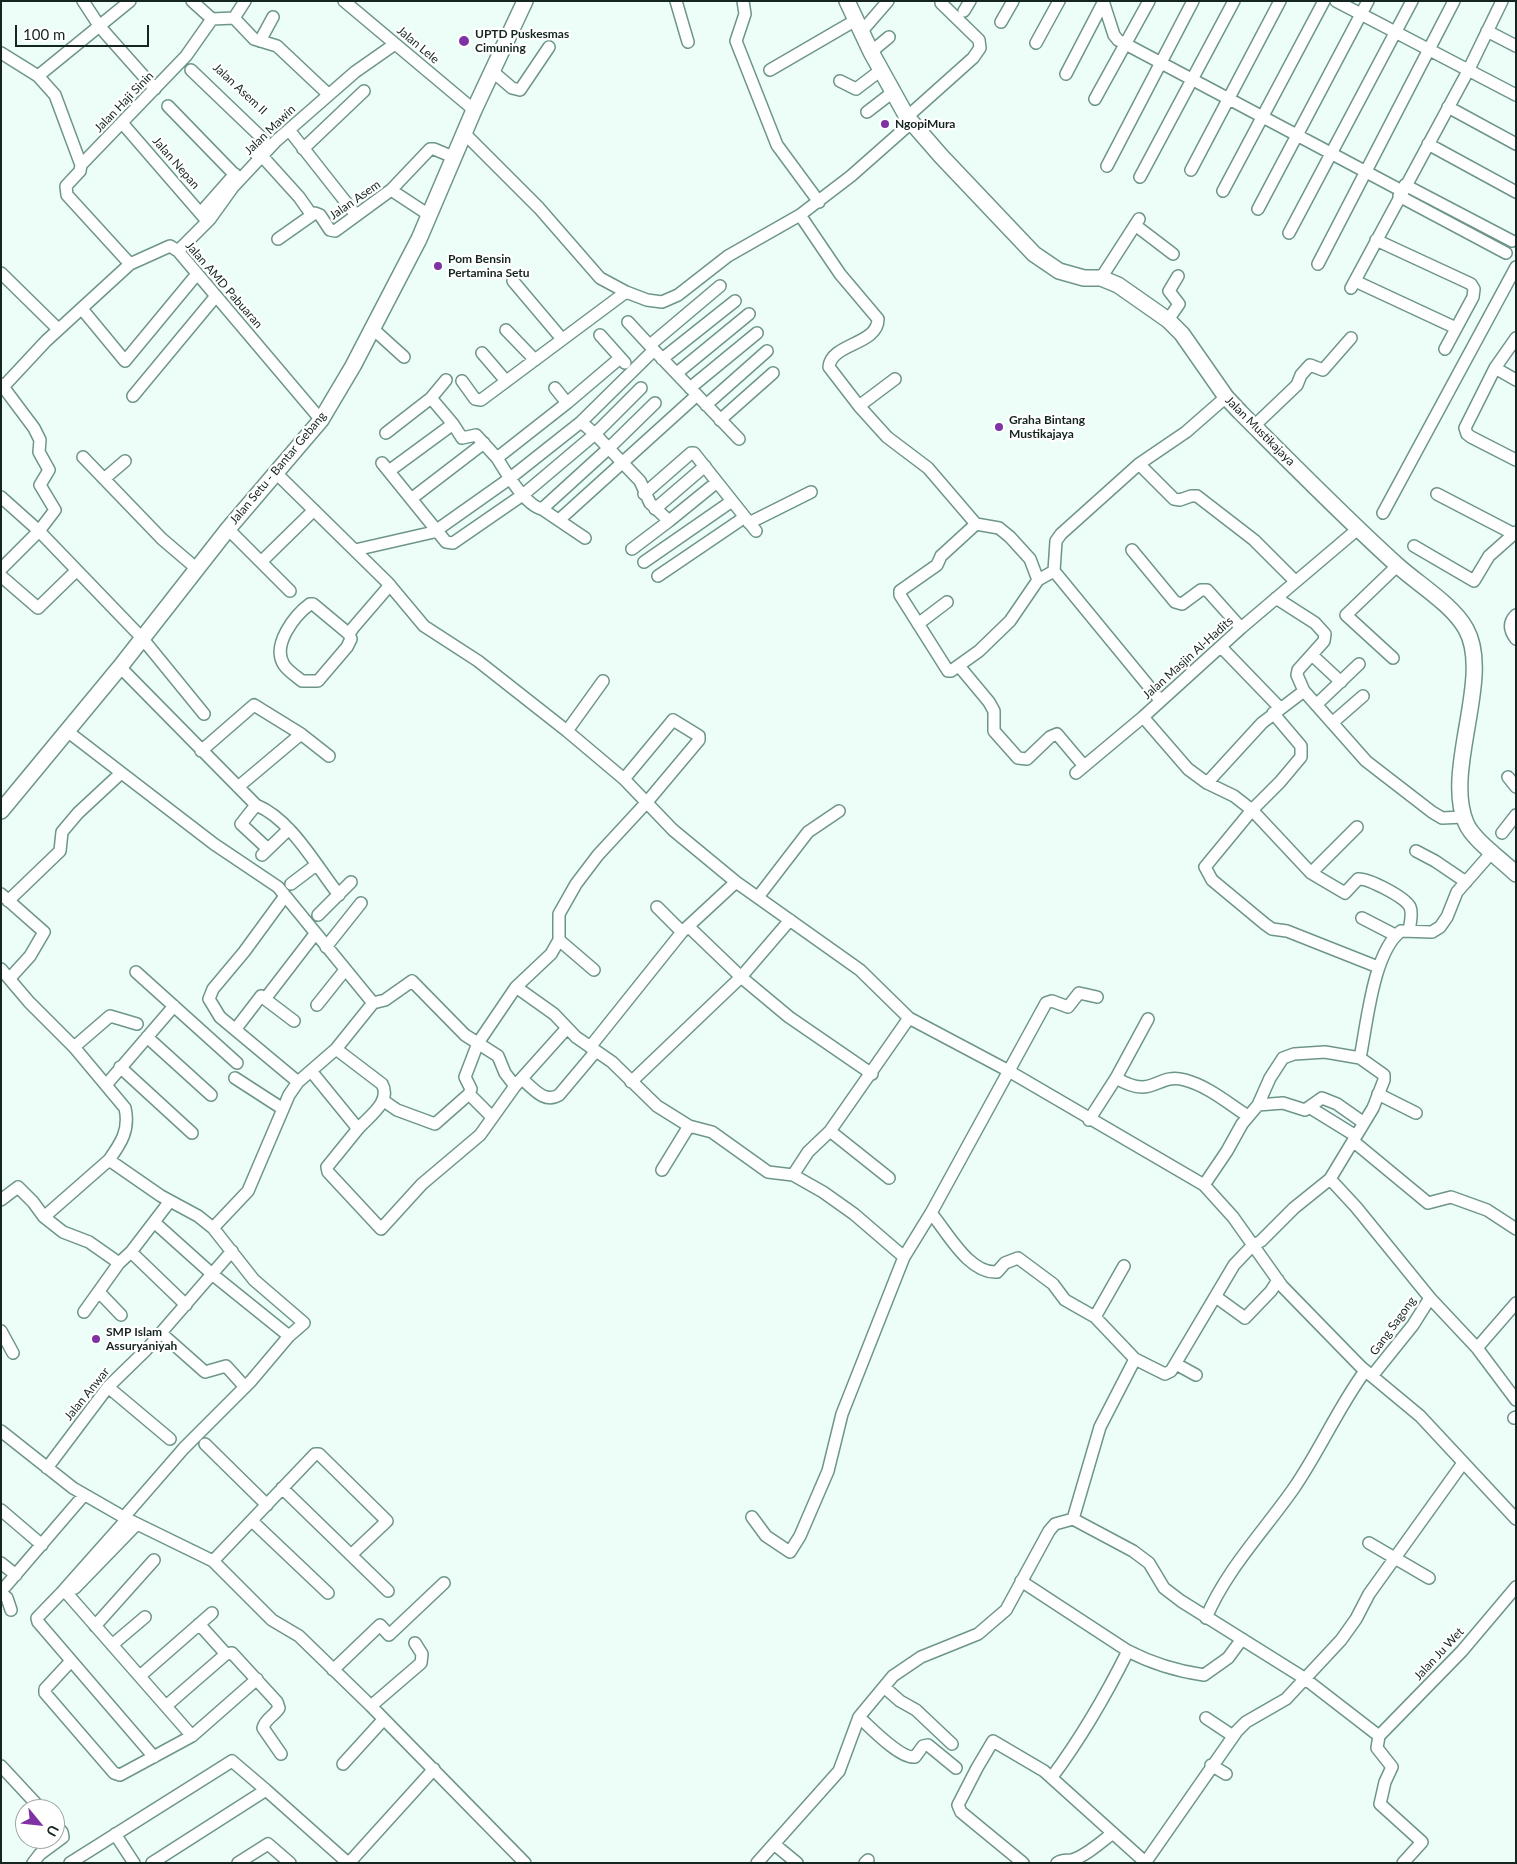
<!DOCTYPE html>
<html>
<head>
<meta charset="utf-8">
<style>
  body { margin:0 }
  #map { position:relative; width:1517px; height:1864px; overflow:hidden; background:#edfef9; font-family:Lato,sans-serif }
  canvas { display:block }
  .frame { position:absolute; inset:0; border:2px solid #152521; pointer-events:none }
  .north { position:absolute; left:15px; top:1799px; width:50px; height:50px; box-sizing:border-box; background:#fff; border:1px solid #a1a8a6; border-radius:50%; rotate:118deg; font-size:14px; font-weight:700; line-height:20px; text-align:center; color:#152521 }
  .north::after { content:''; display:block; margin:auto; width:18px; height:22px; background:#7e32a3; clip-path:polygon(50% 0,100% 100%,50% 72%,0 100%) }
  .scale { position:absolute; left:15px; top:25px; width:134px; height:22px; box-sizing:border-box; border:2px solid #152521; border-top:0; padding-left:6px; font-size:15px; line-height:18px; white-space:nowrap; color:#152521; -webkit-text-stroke:4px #fff; paint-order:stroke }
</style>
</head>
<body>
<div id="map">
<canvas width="1517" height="1864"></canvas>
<div class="frame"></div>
<div class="north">U</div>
<div class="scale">100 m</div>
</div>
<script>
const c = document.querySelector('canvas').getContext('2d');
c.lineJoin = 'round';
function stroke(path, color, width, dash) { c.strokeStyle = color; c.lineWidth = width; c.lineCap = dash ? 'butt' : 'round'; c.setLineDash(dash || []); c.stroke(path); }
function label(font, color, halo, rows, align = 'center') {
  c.font = font + ' Lato,sans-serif'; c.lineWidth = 4.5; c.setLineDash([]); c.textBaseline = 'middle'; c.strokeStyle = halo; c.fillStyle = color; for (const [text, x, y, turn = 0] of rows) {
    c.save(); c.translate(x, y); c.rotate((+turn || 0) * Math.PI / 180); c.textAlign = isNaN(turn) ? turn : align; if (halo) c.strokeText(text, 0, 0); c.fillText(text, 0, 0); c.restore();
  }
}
const minor = new Path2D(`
  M83,1L100,27L155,89
  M192,1L212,19
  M344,1L474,110
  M676,1L688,42
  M743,1L745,14L736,41L777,145L819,202
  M1103,1L1114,35L1118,40L1402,191
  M1336,1L1516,95
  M964,11L970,1
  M234,18L245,1
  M212,19L234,18L254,39L277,46L328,94
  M1001,22L1013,1
  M862,31L888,1
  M1487,31L1516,46
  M260,41L273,17
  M1036,43L1059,1
  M871,52L889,37
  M1,53L38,76L55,95L81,165L80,171L66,186L67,195L130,264
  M191,70L264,140L255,153
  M770,70L856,20
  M492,71L512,88L520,90L549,47
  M1066,74L1104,1
  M38,76L130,1
  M840,81L856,89L881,70
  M1095,99L1149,1
  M168,106L234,174
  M1448,107L1516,144
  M867,112L893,92
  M907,117L973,58L980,48L979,40L941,3
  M911,123L851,176L800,215L840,274L878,319C878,345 831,343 829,367L859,406L887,437L928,468L976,524L999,528L1010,537L1030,559L1038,580
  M123,124L207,221
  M289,130L356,215
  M464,133L539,208L600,278L626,292L647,300L662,302L678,295L728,256L800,215
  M1428,144L1516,192
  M303,149L364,91
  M261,155L299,197L311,214
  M81,165L186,56L212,19
  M1107,166L1193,1
  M1191,170L1280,1
  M1140,177L1234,1
  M1405,185L1512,241
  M391,190L430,149H434L453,157
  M1223,191L1324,1
  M1399,196L1506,253
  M205,208L235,174
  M1258,209L1368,1
  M1135,225L1173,254
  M1289,233L1412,1
  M278,239L315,213L320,215L330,230L335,231L391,190L429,215
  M1376,240L1471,284L1474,289L1473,297L1445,349
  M178,251L210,219L233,187L276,141L355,72L395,44
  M1318,264L1454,1
  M1,273L58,329
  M1101,278L1139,219
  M513,281L562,339
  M1355,281L1456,328
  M1351,288L1468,71L1502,1
  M82,309L125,361L197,274
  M1168,320L1179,304L1169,291L1178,276
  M628,322L653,349
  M372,328L404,357
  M506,330L535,360
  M600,335L625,363
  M1516,338L1495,368L1465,428L1467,434L1471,437L1516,460
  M650,345L720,286
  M482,353L506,381
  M662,359L735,301
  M1495,368L1516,380
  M677,373L749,314
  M462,381L475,399L481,400L626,292
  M1,384L34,428L40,440L39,452L49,470L40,485L55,510L39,531L142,638L204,714
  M4,386L46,341L130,264L170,246L178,251L321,420
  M555,388L567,403L497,458C506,473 526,506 542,509L585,538
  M690,388L757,333
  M133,396L216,296
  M431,398L453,424L462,438L476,435L497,458
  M567,403L620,358
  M706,405L767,351
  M859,406L895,379
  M720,420L773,373
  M581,422L595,434L640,481L650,503L669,521L717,482
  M1254,426L1297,385L1301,375L1310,365L1323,370L1351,338
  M386,433L431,398L446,380
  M83,457L162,539L196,568
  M382,463L446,542L453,543L524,494L595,434L641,388
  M1139,464L1174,499L1180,500L1191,496H1197L1254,540L1295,581
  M389,471L453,424
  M276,473L388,583L424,626L478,661L567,731L624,779L673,830L736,882L860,970L909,1018L1007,1070L1204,1185L1233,1217L1282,1286L1361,1367L1420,1416L1516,1519
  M104,479L125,461
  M644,494L691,453H694L756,531
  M1437,494L1512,533
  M1,497L39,531L1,569
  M411,499L484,443
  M542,509L609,448L655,403
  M655,509L705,466
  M1383,513L1516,267
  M559,520L696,396
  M749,523L811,492
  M976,524L941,556L937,565L900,591V595L948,671H951L979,651L1010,621L1038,580L1054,571
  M1359,528L1241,628L1143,717L1188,769L1207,783L1234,796L1252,810L1311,873L1345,893L1358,879C1368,878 1405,897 1410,907C1413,914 1410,924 1409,931
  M228,529L290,591
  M1414,546L1474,581L1489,556L1516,532
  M632,549L669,521
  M355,550L434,532L509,479L581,422L654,350L739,439
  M1132,550L1175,602L1182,604L1201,590H1207L1241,628
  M261,562L314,510
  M644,562L732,501
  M1,576L38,608L76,571
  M658,576L745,517
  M1276,598L1315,623L1325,634L1324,641L1298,670L1297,675L1304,691
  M1516,615C1508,623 1509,630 1516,639
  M918,624L947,602
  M349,634L313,604H310C295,615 271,645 284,665C288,671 297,677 302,681H318L347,647L351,639L349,634L353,628L390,585
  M1221,647L1280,708
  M1312,655L1341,682
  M1393,658L1346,615L1398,565
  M959,666L989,702L994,711V731L1018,758L1027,759L1050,737L1057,734L1084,766
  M120,667L256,805C291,819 316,866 339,895
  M1160,700L1054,571L1056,541L1061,534L1139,464L1186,432L1226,397
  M1316,705L1359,664
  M1273,713L1301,746V757L1280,782L1252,810L1205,867L1212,880L1265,924L1272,929L1287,931L1378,967
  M1332,723L1363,696
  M67,731L214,844L278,887L373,1003
  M567,731L603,681
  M201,751L254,705L301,734L329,756
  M1076,773L1143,717
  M1508,777L1516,787
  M1207,783L1262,723L1304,691L1366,761L1432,812L1442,818L1464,817
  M238,787L301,734
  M256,805L241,824L268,849
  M1502,833L1516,815
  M1416,851L1435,861L1466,882
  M262,855L289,829
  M1311,873L1357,827
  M291,884L316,865
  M1,894L44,932L30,956L10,978
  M285,896L244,952L213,989L209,999L220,1017L298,1082
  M758,897L808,832L839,811
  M8,901L60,851L62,832L78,813L120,774
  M657,907L682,932
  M318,915L351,882
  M1362,918L1395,935
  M689,927L741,977L789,1017L872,1074
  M559,940L594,970
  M326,947L361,903
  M1,969L29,1002L74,1047L125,1108C130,1130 121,1143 109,1160L161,1196L198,1216L213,1228L254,1280L304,1323L289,1336L251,1381L184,1448L124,1517
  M136,972L237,1063
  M516,987L554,1014L576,1037L612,1062L657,1106L689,1126L712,1132L768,1172L793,1175L823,1192L854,1214L904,1257
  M265,999L294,1021
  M317,1005L345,970
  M238,1026L261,996L265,999L315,934
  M147,1037L211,1095
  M74,1047L110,1016L137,1024
  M590,1047L682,932L736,882
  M336,1049L382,1084C392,1102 368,1117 357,1130
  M120,1067L192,1133
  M311,1071L355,1125L357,1130L327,1167L328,1172L381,1229L422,1184L480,1135L515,1086L567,1028
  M235,1078L283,1109
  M1116,1078C1155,1101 1155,1072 1185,1080C1208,1086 1229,1104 1248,1116
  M522,1079C533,1088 544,1104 559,1095L596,1051
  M631,1082L741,977L790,920
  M106,1085L174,1006
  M1378,1094L1416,1113
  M384,1101L397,1110L435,1124L469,1094
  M1258,1105L1283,1103L1305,1110L1322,1098L1337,1104L1364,1123
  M1309,1107L1356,1136
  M492,1117L469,1094L471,1089L465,1077L478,1043L516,987L551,954L559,940V914L576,884L598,855L647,802L699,740V736L673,720L624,779
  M1089,1120L1116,1078L1148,1019
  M830,1131L889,1178
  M1353,1141L1428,1203L1451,1197L1487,1210L1516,1229
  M662,1170L689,1126
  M793,1175L808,1152L830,1131L909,1018
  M1330,1179L1356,1207L1430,1298
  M1204,1185L1227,1151L1242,1124L1258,1105L1270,1078L1283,1058L1294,1054L1325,1052L1360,1058
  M1,1200L18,1187L33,1202L44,1217L109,1160
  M931,1213C948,1233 969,1274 997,1272L1005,1263L1018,1258L1053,1284L1065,1300L1095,1317L1135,1359L1165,1374L1171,1371L1234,1265L1252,1246L1261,1241L1294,1208L1330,1179L1373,1108L1384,1080V1075L1360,1058C1367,1024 1373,952 1401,931L1432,932L1440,927L1447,917L1457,892L1493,851
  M44,1217L63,1232L89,1242L119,1263L131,1252L170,1201
  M154,1222L212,1274L289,1336
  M213,1228L248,1191L289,1095L298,1082L336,1049L373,1003L385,1000L412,981L465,1035L498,1056L505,1073L515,1086
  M131,1252L186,1305
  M99,1292L121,1315
  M1216,1297L1245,1318L1271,1291L1278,1280
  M84,1312L119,1263
  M1095,1317L1124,1266
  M1,1331L13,1353
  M161,1333L205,1372L226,1366L245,1387
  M1477,1348L1516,1303
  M1176,1364L1196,1375
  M1372,1376L1413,1325L1430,1298L1477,1348L1516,1400
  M108,1387L170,1439
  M1514,1418L1516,1417
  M1,1431L73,1488L127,1519L213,1561L272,1620L299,1636L371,1706L525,1863
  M205,1444L267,1505
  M47,1468L108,1387L146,1350L232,1251
  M282,1488L388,1591
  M1,1510L42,1545
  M752,1517L766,1536L790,1552L800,1536L828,1471L842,1414L904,1257L931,1213L1046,1003L1052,1001L1068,1007L1079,993L1097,997
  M127,1519L64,1590L75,1588L137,1524
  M1073,1519L1133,1551L1149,1563L1164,1588L1181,1601L1304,1678L1379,1736
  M252,1521L328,1593
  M1369,1543L1429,1578
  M213,1561L315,1454H319L387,1521L351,1555
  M1,1563L16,1575
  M1021,1581L1128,1651C1106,1695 1081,1738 1052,1777
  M5,1587L84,1495
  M1,1593L7,1598L11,1610
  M1206,1618C1226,1570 1264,1531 1294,1488C1320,1450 1338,1408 1365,1371
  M199,1624L226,1654
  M95,1626L154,1560
  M112,1645L145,1617
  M1128,1651C1153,1664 1176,1671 1204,1675L1228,1658L1242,1639
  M71,1661L45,1689V1693L114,1773L120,1775L192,1736L257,1679
  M333,1670L380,1625L389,1635L444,1583
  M140,1676L212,1613
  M884,1687L900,1701L916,1710L952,1744
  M166,1706L226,1654L232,1653L277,1702L279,1708C274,1716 265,1719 263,1728L281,1754
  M371,1706L421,1663L422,1654L415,1643
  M859,1717C870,1727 900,1759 915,1757L923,1746L928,1745L956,1768
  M1206,1718L1233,1736
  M154,1757L38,1622L37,1618L64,1590L192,1736
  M343,1764L383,1720
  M1211,1765L1226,1774
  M1,1766L41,1809
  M115,1834L134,1863
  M774,1844L797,1863
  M33,1863L40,1854L63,1837L62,1832L55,1824
  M70,1863L232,1761L266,1790
  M152,1863L266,1790L348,1863
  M238,1863L268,1844L290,1863
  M349,1863L434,1769
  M757,1863L839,1771L859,1717L893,1676L921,1657L978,1634L1006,1610L1049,1531L1055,1524L1073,1519L1100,1427L1135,1359
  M865,1863L868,1860
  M1023,1863L961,1812L958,1805L977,1768L993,1741L1044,1771L1145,1862
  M1057,1863C1063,1859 1066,1861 1072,1860C1086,1856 1101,1842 1113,1833
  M1145,1863L1237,1731L1246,1722L1286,1699L1341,1640L1356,1619L1369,1594L1463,1463
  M1403,1863L1422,1842L1380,1804L1385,1782L1392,1767L1377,1748L1379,1736L1462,1651L1516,1587`);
const secondary = new Path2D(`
  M847,1L871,52L907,117L941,156L1034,254L1059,271L1084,278H1101L1118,285L1168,320L1182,334L1226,397L1240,412C1292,464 1343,516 1397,565C1418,584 1453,605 1466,629C1493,677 1443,770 1466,823C1473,840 1502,860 1516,874
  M1,811L120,667L228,529L321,420L353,366L419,239L474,110L525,1`);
stroke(minor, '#6e958c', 14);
stroke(secondary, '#6e958c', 18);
stroke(minor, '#fff', 11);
stroke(secondary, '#fff', 15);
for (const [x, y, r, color] of [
  [464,41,6,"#7e32a3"],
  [885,124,5,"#7e32a3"],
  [438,266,5,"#7e32a3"],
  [999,427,5,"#7e32a3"],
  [96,1339,5,"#7e32a3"]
]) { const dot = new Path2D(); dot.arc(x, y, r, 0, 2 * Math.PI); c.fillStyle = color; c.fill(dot); stroke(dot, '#fff', 2); }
label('bold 12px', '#152521', '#fff', [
  ["UPTD Puskesmas",475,34],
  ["Cimuning",475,48],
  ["NgopiMura",895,124],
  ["Pom Bensin",448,259],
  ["Pertamina Setu",448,273],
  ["Graha Bintang",1009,420],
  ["Mustikajaya",1009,434],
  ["SMP Islam",106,1332],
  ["Assuryaniyah",106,1346]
], 'left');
label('12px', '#152521', '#fff', [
  ["Jalan Lele",418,45,40],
  ["Jalan Asem II",240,89,43],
  ["Jalan Haji Sinin",124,102,-46],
  ["Jalan Mawin",270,130,-44],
  ["Jalan Nepan",176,163,49],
  ["Jalan Asem",355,200,-35],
  ["Jalan AMD Pabuaran",224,285,49],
  ["Jalan Mustikajaya",1260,431,45],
  ["Jalan Setu - Bantar Gebang",278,468,-50],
  ["Jalan Masjin Al-Hadits",1188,658,-42],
  ["Gang Sagong",1393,1326,-54],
  ["Jalan Anwar",87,1394,-51],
  ["Jalan Ju Wet",1439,1654,-47]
]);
</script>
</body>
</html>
